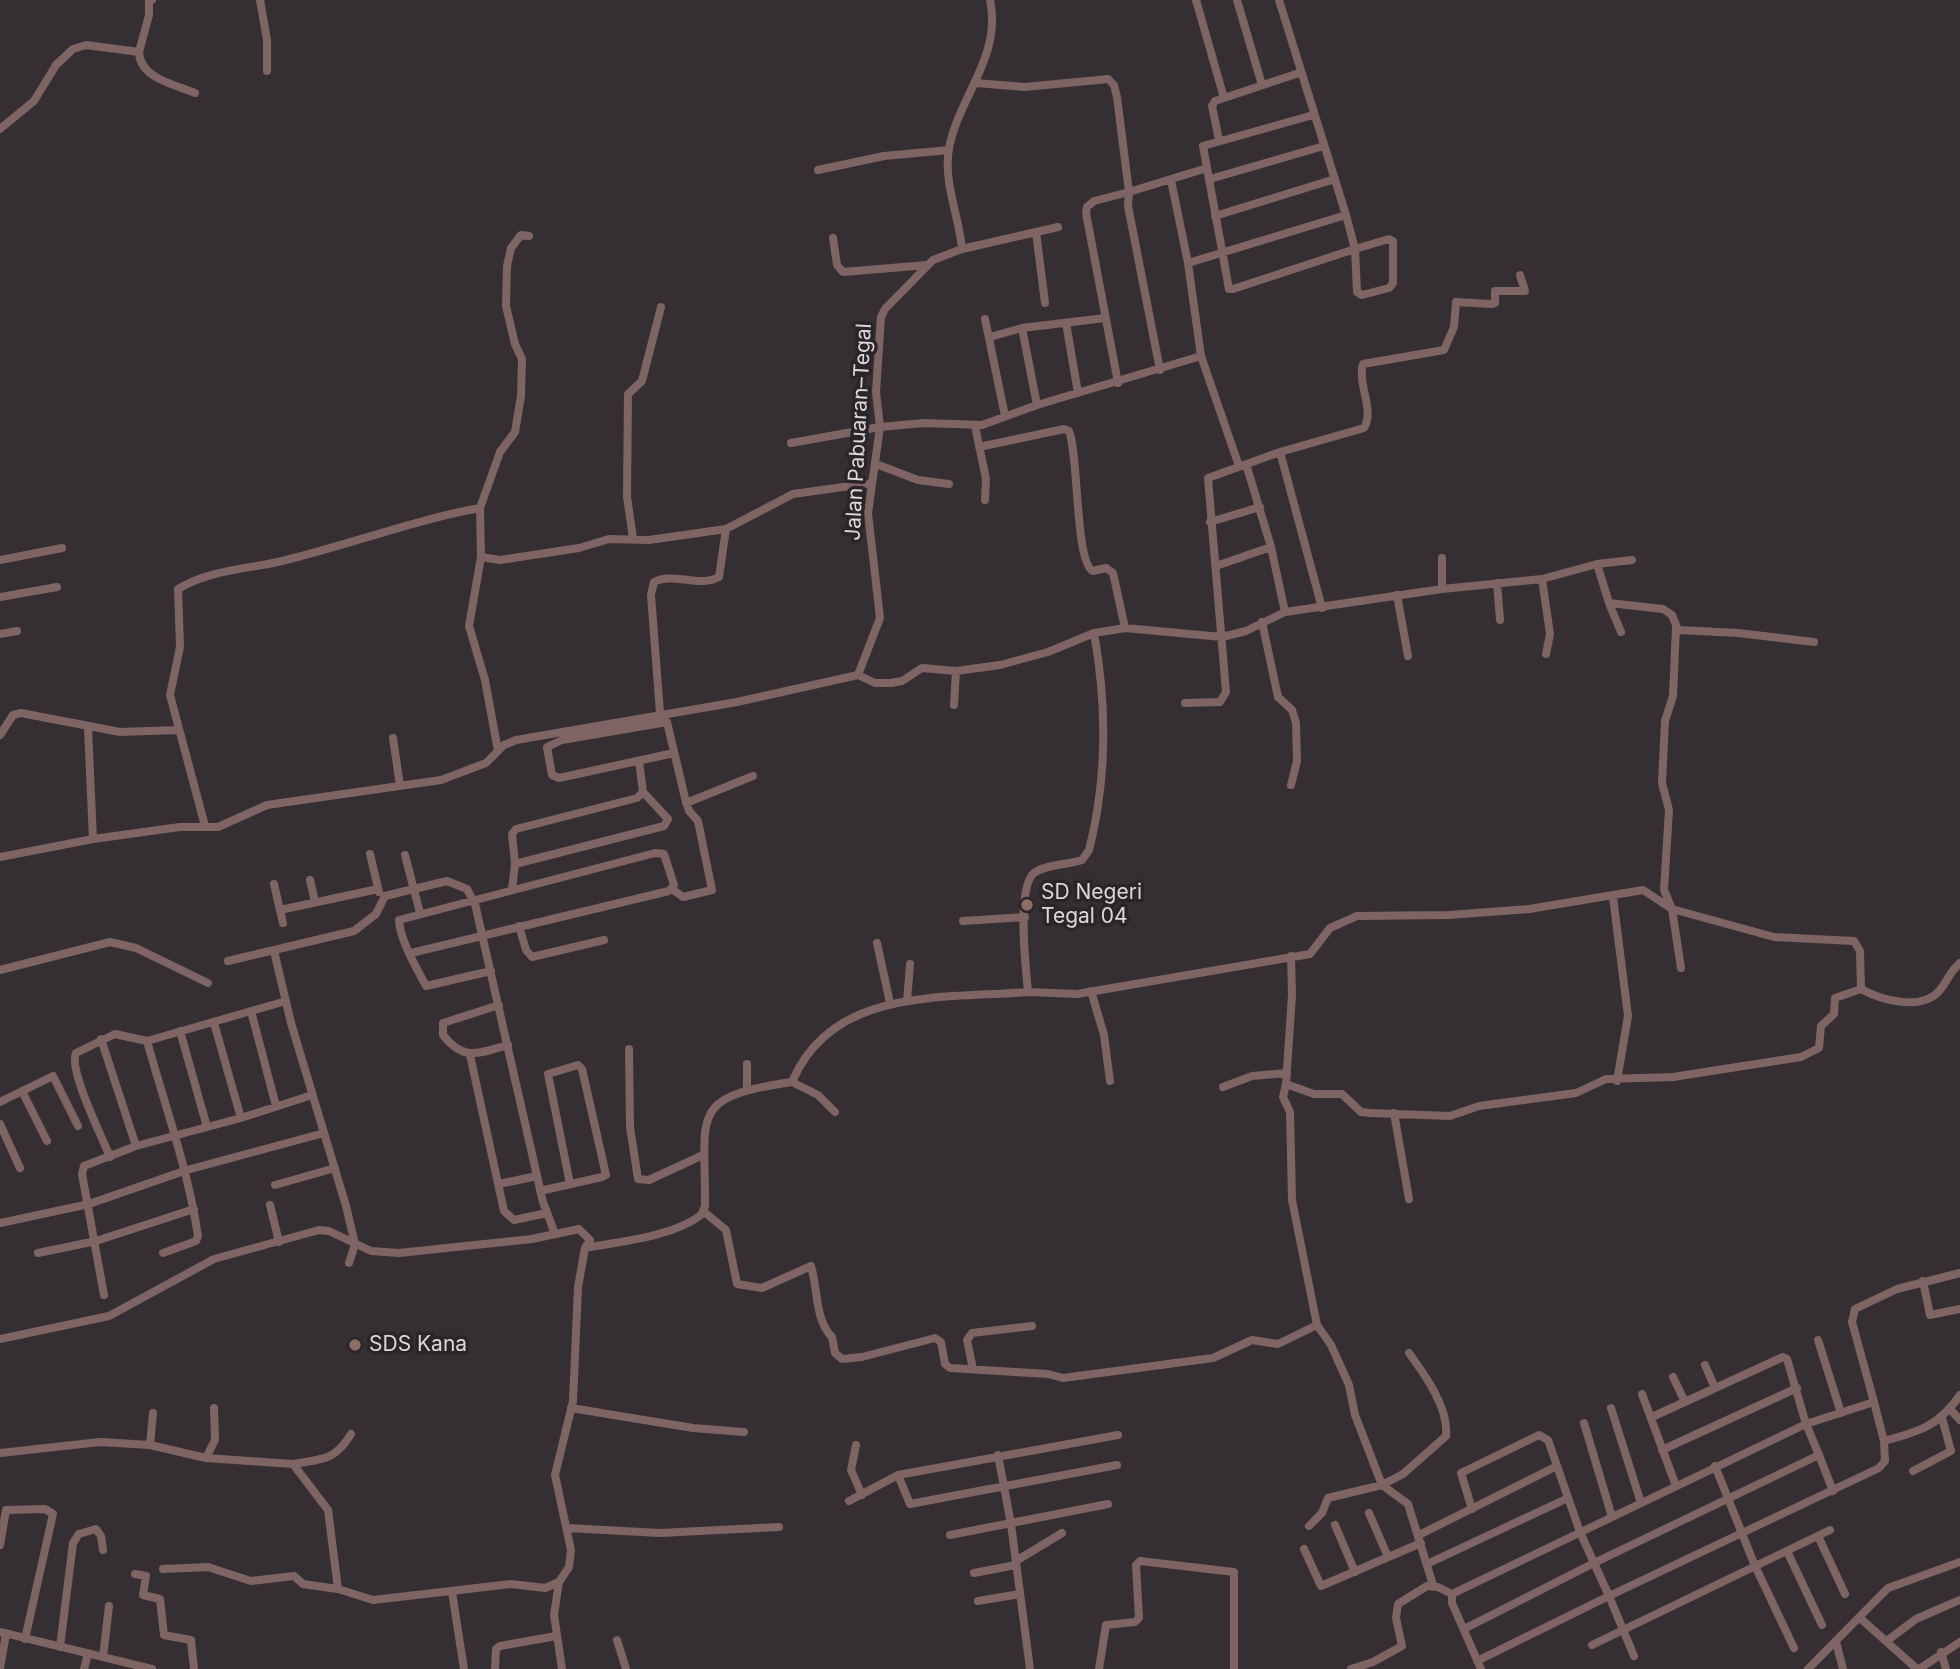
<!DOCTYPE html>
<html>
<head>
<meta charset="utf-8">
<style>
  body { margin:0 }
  canvas { display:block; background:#352f34 }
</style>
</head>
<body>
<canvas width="1960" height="1669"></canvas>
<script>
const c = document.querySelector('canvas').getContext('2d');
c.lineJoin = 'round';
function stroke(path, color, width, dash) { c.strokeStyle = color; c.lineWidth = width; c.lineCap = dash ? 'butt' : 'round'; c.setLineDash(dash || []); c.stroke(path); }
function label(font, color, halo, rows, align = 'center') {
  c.font = font + ' Inter,sans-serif'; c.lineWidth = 7; c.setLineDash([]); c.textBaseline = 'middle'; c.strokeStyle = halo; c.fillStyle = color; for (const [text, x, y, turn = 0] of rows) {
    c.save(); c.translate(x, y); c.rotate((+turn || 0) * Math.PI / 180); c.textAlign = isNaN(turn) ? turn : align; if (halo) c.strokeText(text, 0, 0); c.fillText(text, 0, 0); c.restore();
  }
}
stroke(new Path2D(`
  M260,0L267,40V71
  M1196,0L1224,98
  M1237,0L1262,85
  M1279,0L1346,215L1355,249L1357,292L1362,295L1389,288L1393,283V241L1389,239L1355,249L1233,289H1229L1203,146L1313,115
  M139,52C140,78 173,84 195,93
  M976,83L1025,87L1108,79L1114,85L1117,97L1129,192L1207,168
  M0,129L34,101L56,65L73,49L86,45L139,52L149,15V1L152,0
  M1219,140L1212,106L1215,101L1299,73
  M818,170L884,156L949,150
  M1210,179L1324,146
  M1171,180L1188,263L1201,356L1239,466
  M1215,216L1335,179
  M1036,232L1045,303
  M529,236L521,235L511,248L507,266L506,306L515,344L522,359L521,396L515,432L500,452L480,508L481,557L500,560L579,548L609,539L649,540L726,529L793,494L872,483
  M833,238L837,265L843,272L927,265
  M962,249L1058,227
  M1188,263L1346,215
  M985,319L1005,416
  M1066,323L1078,393
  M1022,328L1037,405
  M990,337L1022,328L1105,318
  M1118,383L1086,213L1087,207L1094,201L1129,192L1128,206L1160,370
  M975,426L986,479L985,500
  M791,443L880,427L924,423L982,425L1037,405L1201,356
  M979,447L1064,429L1069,431C1079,456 1075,563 1093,571L1106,568L1113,573L1125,628
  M1280,452L1322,608
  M876,464L918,480L949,484
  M1246,464L1271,547L1285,612
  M1210,522L1260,507
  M633,538L627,497L628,394L642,381L661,307
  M481,557L469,626L485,680L498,751
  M0,560L62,548
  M1597,564L1609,603L1663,609L1672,615L1678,630L1738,633L1814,642
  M1216,566L1271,547
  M1542,579L1550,634L1546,654
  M1497,583L1500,620
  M1442,589V558
  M1397,595L1408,656
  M0,597L57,587
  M1609,603L1621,632
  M1262,622L1278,697L1292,710L1296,723L1297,761L1291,785
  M1676,628L1673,696L1665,721L1662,783L1669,810L1664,890L1672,909L1681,968
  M1094,633L1125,628L1222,637L1246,631L1285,612L1442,589L1542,579L1597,564L1632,560
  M0,634L17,631
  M1185,703L1220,702L1226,692L1208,478L1280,452L1364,428C1375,410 1357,384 1363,364L1444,350L1454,327L1456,302L1491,304L1495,303V291H1525L1520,275
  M954,705L956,671
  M660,713L651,595L654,582C675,572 699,588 719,577L726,529
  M88,728L93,839
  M0,735L13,715L21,713L120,732L178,730
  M393,738L400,786
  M686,803L753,776
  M205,826L170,695L180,647L178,589C208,570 249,569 282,561C349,545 413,520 480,508
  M370,854L379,892
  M405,855L420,913
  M0,857L93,839L180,827H218L267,805L441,780L486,763L504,745L516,740L737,702L858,675
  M515,864L664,826L668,819L643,792
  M310,880L315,902
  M274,884L283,923
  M512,889L515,864L512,834L516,829L637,798L643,792L639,761
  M672,889L683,897L712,890L698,821L689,811L685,798L667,722L562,740L547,747L552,775L559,778L674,753
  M1613,897L1628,1016L1617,1081
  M280,910L378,889
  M963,921L1025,917
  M519,926L526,950L532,957L604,940
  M877,943L890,1003
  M274,951L291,1023L346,1206L355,1244L349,1263
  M411,953L669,891L674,885L664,854L655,853L399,920C400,940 416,967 426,986L491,971
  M1291,956L1292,995L1286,1084L1314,1094H1342L1361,1112L1370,1113L1450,1116L1479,1106L1576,1093L1606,1079L1673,1077L1801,1057L1819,1048L1821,1026L1834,1014L1835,998L1861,989
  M228,961L354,931L376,914L385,896L447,881L467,889L475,904L543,1202L555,1234
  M0,970L110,942L136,948L208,983
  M1861,989C1881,1000 1922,1012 1940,990C1948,980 1950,971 1960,963
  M1091,991L1104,1035L1110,1081
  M1028,992L1077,994L1310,954L1330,928L1357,916L1449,915L1529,909L1643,890L1672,909L1774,937L1854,941L1860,951L1861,989
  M907,1001L910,964
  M499,1005L443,1023V1035C464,1062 479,1053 508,1045
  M251,1011L276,1106
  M214,1023L241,1118
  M180,1031L207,1127
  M101,1039L136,1146
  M147,1041C165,1106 188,1169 198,1236L196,1241L163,1253
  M629,1049L630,1127L638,1179L649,1180L703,1155
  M470,1055L504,1211L514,1220L547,1213
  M792,1082L818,1095L835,1112
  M1286,1084L1283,1097L1290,1112L1292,1200L1317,1325L1331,1345L1349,1385L1355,1415L1382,1485L1408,1504L1433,1585
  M1223,1087L1252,1076L1287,1073
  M747,1089V1064
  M22,1091L47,1141
  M0,1102L53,1076L78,1126
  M1394,1113L1409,1199
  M0,1124L20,1168
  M110,1157C102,1137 68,1069 76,1053L115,1034L147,1041L286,1001
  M499,1184L537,1176
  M275,1185L335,1168
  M540,1191L602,1177L606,1175L582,1069L578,1065L548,1074L570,1184
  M270,1205L279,1242
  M703,1211L726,1230L737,1284L762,1288L811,1266C818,1289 815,1321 832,1337L835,1353L842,1359L862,1357L935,1338L941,1342L945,1364L950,1368L1048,1374L1063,1378L1213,1358L1252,1340L1278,1344L1317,1325
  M0,1223L89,1204L187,1170L324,1133
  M38,1253L96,1241L194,1209
  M1923,1281L1930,1315L1960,1309
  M104,1295L82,1174L84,1166L136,1146L241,1118L312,1095
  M0,1339L109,1316L214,1259L319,1230L329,1231L371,1251L399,1253L532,1239L579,1229L590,1240L585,1248
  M1818,1340L1841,1413
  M1705,1365L1715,1388
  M973,1369L967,1340L972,1333L1032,1326
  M1673,1377L1685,1402
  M1642,1394L1676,1486
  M1874,1402L1884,1441
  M571,1408L693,1428L744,1432
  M1611,1408L1641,1503
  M1950,1409L1960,1420
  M1652,1417L1783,1357L1787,1359L1806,1424L1874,1402L1852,1322L1855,1309L1897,1289L1960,1273
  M1584,1423L1612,1517
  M150,1445L153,1413
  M856,1445L851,1470L862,1495
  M1662,1450L1797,1388
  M0,1453L100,1442L150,1445L206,1458L293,1464L328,1510L338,1589L373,1600L511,1584L545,1588L559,1582
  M998,1455L1011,1524L1030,1669
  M1819,1455L1833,1491
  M206,1458L215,1440L214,1408
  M293,1464C322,1459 335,1461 351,1434
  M1715,1466L1755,1566L1794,1648
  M1913,1471L1951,1451L1942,1418
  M898,1475L910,1504L1117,1465
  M849,1501L898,1475L1118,1435
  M1369,1513L1388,1557
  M1335,1525L1355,1572
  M1309,1526L1322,1513L1328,1498L1382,1485L1403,1474L1446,1436C1449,1408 1425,1375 1409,1353
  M567,1528L660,1533L779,1527
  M950,1535L1108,1504
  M1419,1535L1557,1466
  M1818,1536L1845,1594
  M0,1545L6,1510L45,1509L53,1514L25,1639
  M1304,1549L1321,1586L1421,1543
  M1787,1551L1822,1625
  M1016,1561L1062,1533
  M1427,1564L1568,1498
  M163,1569L208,1567L251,1581L294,1576L303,1584L338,1589
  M974,1573L1016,1565
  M135,1574L146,1576L143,1595L160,1599L164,1635L191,1640L194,1669
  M452,1592L464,1669
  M978,1601L1020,1594
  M1860,1618L1917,1669
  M1464,1629L1594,1563L1580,1532L1548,1440L1539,1435L1461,1473L1472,1509
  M0,1632L152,1669
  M617,1640L626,1669
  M1888,1640L1916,1619L1960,1600
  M1836,1642L1843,1669
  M1592,1645L1830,1530
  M60,1647L73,1543L79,1534L96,1529L101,1536L103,1550
  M1941,1652L1946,1669
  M103,1657L109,1606
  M1477,1661L1609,1596L1634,1656
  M0,1668L6,1634
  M84,1669L88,1654
  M495,1669L496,1649L500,1646L556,1636
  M562,1669L554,1615L559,1582L569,1567L571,1550L555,1475L573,1401L578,1287L585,1248C619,1242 676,1236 702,1214L705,1206C706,1115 687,1097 792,1082C832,987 942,999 1028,992C1026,969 1016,888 1034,873C1046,864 1068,865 1082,860L1089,850C1107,779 1107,705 1094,633L1048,652L1000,665L956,671L922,668L902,681L891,683H875L858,675L880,618L868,513L880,427L876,392L881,317L885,309L933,260L962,249C959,215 943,183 949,148C959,96 1002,57 990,0
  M1099,1669L1106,1625L1135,1622L1139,1618L1136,1565L1140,1561L1234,1572V1669
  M1351,1669L1373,1662L1402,1646L1396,1618L1398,1604L1427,1586L1438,1587L1452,1594
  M1481,1669L1452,1603V1594L1806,1424L1819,1455L1594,1563L1609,1596L1879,1468L1885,1461L1884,1441C1918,1432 1939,1426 1960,1395
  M1808,1669L1888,1588L1960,1562
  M1919,1669L1960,1642`), '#7e6462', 8);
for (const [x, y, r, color] of [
  [1027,905,7,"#8d6e63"],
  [355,1345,7,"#8d6e63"]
]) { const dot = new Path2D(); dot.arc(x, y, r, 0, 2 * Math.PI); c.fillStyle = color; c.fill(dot); stroke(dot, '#2b252a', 2.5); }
label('21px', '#dbd7da', '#2b252a', [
  ["Jalan Pabuaran–Tegal",859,432,-87]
]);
label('21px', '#dbd7da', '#2b252a', [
  ["SD Negeri",1041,893],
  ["Tegal 04",1041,917],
  ["SDS Kana",369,1345]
], 'left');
</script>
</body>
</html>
